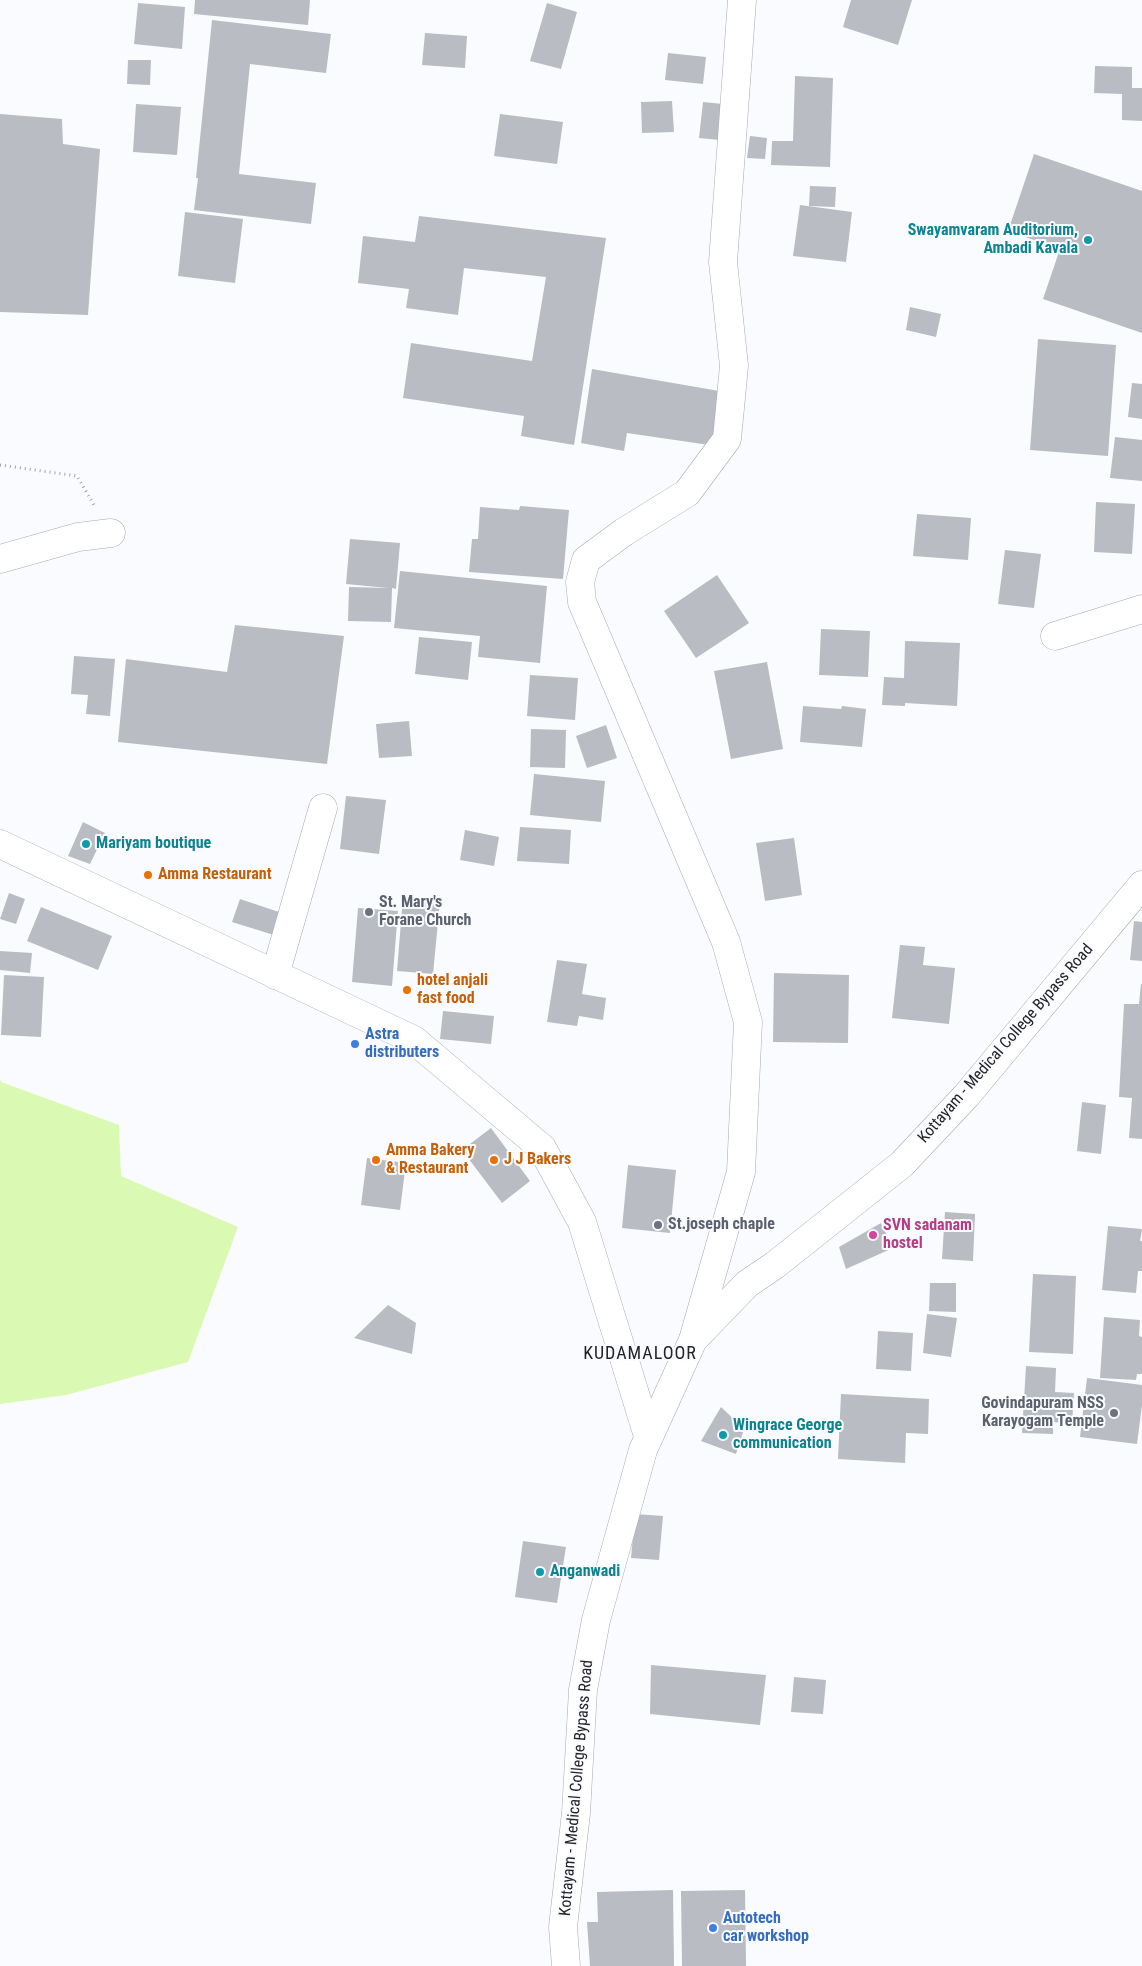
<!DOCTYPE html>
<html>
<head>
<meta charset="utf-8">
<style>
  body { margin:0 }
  canvas { display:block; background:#fafbff }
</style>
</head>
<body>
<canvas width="1142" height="1966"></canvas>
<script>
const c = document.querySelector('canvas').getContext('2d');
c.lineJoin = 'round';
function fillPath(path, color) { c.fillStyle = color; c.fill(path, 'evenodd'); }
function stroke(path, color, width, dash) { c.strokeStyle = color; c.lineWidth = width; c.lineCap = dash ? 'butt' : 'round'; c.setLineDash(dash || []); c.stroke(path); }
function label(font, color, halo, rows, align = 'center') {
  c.font = font + ' "Roboto Condensed",sans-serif'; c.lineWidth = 4; c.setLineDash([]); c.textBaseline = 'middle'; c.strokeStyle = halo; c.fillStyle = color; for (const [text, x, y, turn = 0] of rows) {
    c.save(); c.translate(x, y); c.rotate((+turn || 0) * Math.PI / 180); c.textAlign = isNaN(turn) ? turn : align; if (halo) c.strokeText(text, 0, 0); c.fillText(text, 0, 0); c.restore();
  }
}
fillPath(new Path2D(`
  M0,1078L1,1082L119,1125L121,1176L238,1227L188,1362L66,1395L0,1404Z`), '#daf9b3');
fillPath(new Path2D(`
  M195,0H310L308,25L194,14Z
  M851,0H912L898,45L843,27Z
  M138,3L185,7L182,49L134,44Z
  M547,3L577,12L561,69L530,61Z
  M212,20L331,34L326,73L250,64L239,174L316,183L311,224L194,210L198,178H196Z
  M425,33L467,36L465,68L422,65Z
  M668,53L706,57L703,84L665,80Z
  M128,60H151L150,85L127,84Z
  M1095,66L1132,67V88H1142V121L1122,120V94L1094,93Z
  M795,76L833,78L830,167L771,165L772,141H793Z
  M672,101L674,132L642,133L641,102Z
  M703,102L733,105L729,141L699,138Z
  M136,104L181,107L177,155L133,152Z
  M0,114L62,119L63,144L100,149L88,315L0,312Z
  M500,114L563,122L557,164L494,156Z
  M750,136L767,138L765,159L747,158Z
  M1034,154L1142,191V333L1043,299L1060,249L1008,231Z
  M810,186L836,187L835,207L809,206Z
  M800,205L852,212L846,262L793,256Z
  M185,212L243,219L235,283L178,276Z
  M419,216L606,238L574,445L521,436L524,416L403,398L411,343L532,361L546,277L464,268L458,315L406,308L409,289L358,283L363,236L415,242Z
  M910,307L941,314L936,337L906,330Z
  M1038,339L1116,345L1108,456L1030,450Z
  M592,369L725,392L716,446L627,433L624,451L581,443Z
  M1132,383L1142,384V419L1128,417Z
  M1115,437L1142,440V481L1110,478Z
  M1096,502L1135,504L1132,554L1094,552Z
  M520,506L569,510L563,579L469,572L472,539H478L480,507L519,510Z
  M917,514L971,518L968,560L913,556Z
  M350,539L400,543L396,589L392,588L391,622L348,621L349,587L388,588L346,584Z
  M1005,550L1041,554L1034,608L998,604Z
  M400,571L547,586L540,663L478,657L480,636L394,628Z
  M717,575L749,623L696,658L664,611Z
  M235,625L344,636L327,764L118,742L126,659L227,672Z
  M821,629L870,631L868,677L819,675Z
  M419,637L472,642L468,680L415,674Z
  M905,641L960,643L957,706L905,703V706L882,705L884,677L904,678Z
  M74,656L115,659L110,716L86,714L88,695L71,694Z
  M767,662L783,749L731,759L714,671Z
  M530,675L578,678L575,720L527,716Z
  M803,706L841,709L842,706L866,709L862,747L800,742Z
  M409,721L412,756L379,758L376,724Z
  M606,725L617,758L587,768L576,736Z
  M531,729L566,730L565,768L530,767Z
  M534,774L605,781L601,822L530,815Z
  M346,796L386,800L379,854L340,849Z
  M83,822L105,833L90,864L68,856Z
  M520,827L571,830L569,864L517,861Z
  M465,830L499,837L494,866L460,860Z
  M794,838L802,895L765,901L756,843Z
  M9,893L25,899L16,924L0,919Z
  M403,897L440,901L433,974L397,971Z
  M240,899L285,914L277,936L232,922Z
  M41,907L112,936L98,970L27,941Z
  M358,908L398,911L392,986L352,982Z
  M1134,921L1142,922V961L1130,960Z
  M900,945L925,947L923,965L955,968L949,1024L892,1018Z
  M0,951L32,953L30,973L0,970Z
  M557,960L587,964L582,994L606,998L603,1020L579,1016L577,1026L547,1022Z
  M774,973L849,975L848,1043L773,1042Z
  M4,975L44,977L41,1037L1,1035Z
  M1141,984H1142V1139L1129,1138L1132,1098L1119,1097L1124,1004H1139Z
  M443,1011L494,1016L491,1044L440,1039Z
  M1082,1102L1106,1105L1101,1154L1077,1151Z
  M491,1128L530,1181L502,1203L462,1150Z
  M367,1158L406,1163L400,1210L361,1205Z
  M628,1165L676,1170L670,1233L622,1228Z
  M945,1212L975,1214L973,1261L942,1259Z
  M881,1223L893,1248L846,1269L839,1247Z
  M1108,1226L1142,1229L1140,1241H1142V1271H1138L1136,1293L1102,1290Z
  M1033,1274L1076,1276L1073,1354L1029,1352Z
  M930,1283H956V1312L929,1311Z
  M388,1305L416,1323L412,1354L354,1338Z
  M927,1314L957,1318L951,1357L923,1353Z
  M1104,1317L1140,1320L1139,1336L1142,1337V1374H1137L1136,1380L1100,1378Z
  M878,1331L913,1333L911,1371L876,1369Z
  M1026,1366L1056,1368L1055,1392L1074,1393L1072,1424L1053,1422V1434L1022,1433Z
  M1087,1378L1142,1385V1405L1137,1444L1080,1437Z
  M841,1394L929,1399L928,1434L906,1433L905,1463L838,1459Z
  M721,1407L744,1429L736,1454L701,1441Z
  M635,1514L663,1516L659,1560L631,1558Z
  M523,1541L566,1547L557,1603L515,1597Z
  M651,1665L766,1675L760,1725L650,1714Z
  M794,1677L826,1680L823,1714L791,1712Z
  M673,1890L674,1966H590L587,1922H598L597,1892Z
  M745,1890L746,1966H682L681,1891Z`), '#b9bcc2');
const street = new Path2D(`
  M0,559L78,537L111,533
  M1055,636L1142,609
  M275,975L323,808
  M693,1340L741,1172L748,1022L726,942L582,602L580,582L586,560L624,532L687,493L727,439L734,366L723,262L742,0`);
const secondary = new Path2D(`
  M0,844L414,1040L542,1148L582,1222L648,1436
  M566,1966L563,1927L576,1813L583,1690L596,1620L643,1450L693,1340L747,1284L775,1265L902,1164L966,1096L1142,885`);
stroke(street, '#a7a9af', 29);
stroke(secondary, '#a7a9af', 29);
stroke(new Path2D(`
  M0,465L77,476L94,505`), '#a0a1a4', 3, [1, 4]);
stroke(street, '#fff', 28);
stroke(secondary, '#fff', 28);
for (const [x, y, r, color] of [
  [1088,240,5,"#0f9aa8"],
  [86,844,5,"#0f9aa8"],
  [148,875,5,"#e8710a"],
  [369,912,5,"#6b7280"],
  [407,990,5,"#e8710a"],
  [355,1044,5,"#3f7fe0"],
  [376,1160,5,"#e8710a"],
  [494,1160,5,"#e8710a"],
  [658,1225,5,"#6b7280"],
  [873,1235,5,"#d1479c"],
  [1114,1413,5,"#6b7280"],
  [723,1435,5,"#0f9aa8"],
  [540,1572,5,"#0f9aa8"],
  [713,1928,5,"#3f7fe0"]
]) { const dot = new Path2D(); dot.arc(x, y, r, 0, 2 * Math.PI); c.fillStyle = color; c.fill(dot); stroke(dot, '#fafbff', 2); }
label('bold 16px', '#0d838f', '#fafbff', [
  ["Swayamvaram Auditorium,",1078,231,"right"],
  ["Ambadi Kavala",1078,249,"right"],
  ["Mariyam boutique",96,844],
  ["Wingrace George",733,1426],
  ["communication",733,1444],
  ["Anganwadi",550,1572]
], 'left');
label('bold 16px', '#c56008', '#fafbff', [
  ["Amma Restaurant",158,875],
  ["hotel anjali",417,981],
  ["fast food",417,999],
  ["Amma Bakery",386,1151],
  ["& Restaurant",386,1169],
  ["J J Bakers",504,1160]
], 'left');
label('bold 16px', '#5b616d', '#fafbff', [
  ["St. Mary's",379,903],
  ["Forane Church",379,921],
  ["St.joseph chaple",668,1225],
  ["Govindapuram NSS",1104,1404,"right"],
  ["Karayogam Temple",1104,1422,"right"]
], 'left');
label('bold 16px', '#366cbe', '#fafbff', [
  ["Astra",365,1035],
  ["distributers",365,1053],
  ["Autotech",723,1919],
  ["car workshop",723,1937]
], 'left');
label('16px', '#242427', '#fafbff', [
  ["Kottayam - Medical College Bypass Road",1006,1044,-49],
  ["Kottayam - Medical College Bypass Road",577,1788,-85]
]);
label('bold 16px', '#b23c85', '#fafbff', [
  ["SVN sadanam",883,1226],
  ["hostel",883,1244]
], 'left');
c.letterSpacing = '1px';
label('18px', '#242427', '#fafbff', [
  ["KUDAMALOOR",640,1354]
]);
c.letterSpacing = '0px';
</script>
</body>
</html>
